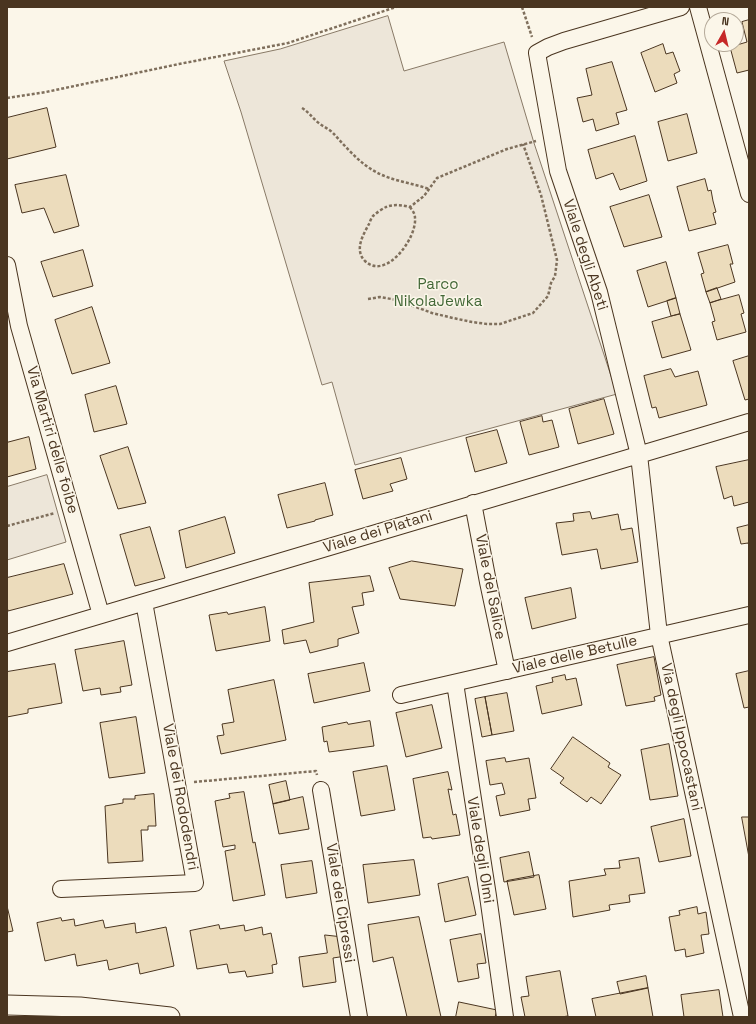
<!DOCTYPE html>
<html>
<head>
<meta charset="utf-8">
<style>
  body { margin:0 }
  #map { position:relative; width:756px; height:1024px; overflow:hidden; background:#fbf6e9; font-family:"Space Grotesk",sans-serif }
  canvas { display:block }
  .frame { position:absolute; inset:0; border:8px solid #4a3520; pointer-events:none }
  .north { position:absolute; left:704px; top:12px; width:40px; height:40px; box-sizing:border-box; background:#fbf6e9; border:1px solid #b4a999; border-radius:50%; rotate:8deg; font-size:11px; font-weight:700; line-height:16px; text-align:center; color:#4a3520 }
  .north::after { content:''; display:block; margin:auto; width:14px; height:18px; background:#c62828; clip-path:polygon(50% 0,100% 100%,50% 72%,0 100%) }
</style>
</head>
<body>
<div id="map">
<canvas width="756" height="1024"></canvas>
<div class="frame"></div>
<div class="north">N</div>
</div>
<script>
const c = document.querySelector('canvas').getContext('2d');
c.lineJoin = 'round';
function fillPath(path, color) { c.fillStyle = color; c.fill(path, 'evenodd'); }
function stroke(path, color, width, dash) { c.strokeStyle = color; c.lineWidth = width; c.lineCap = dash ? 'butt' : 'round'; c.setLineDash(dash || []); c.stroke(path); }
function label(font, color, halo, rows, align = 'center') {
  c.font = font + ' "Space Grotesk",sans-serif'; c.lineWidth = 3; c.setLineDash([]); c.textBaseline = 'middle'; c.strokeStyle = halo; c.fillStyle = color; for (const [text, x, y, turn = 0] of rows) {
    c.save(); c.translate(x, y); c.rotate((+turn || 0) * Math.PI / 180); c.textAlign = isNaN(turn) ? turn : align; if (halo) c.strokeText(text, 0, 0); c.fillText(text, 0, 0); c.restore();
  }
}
const green = new Path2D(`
  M388,16L404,71L504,42L534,143L617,394L355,465L332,382L322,385L241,112L224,61L280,49Z
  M47,475L66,542L7,560V487Z`);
fillPath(green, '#ede6d9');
stroke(green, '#887966', 1);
const building = new Path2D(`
  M749,20V70L737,73L730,47L747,42L742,22Z
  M663,44L666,54L673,52L680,71L674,74L677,83L655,92L641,53Z
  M612,62L627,110L616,113L619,124L596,131L593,119L583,122L577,98L592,95L586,69Z
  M47,108L56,147L7,159V118Z
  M687,114L697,153L668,161L658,122Z
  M635,136L647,181L620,190L613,173L596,179L588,150Z
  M66,175L79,226L54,233L44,208L22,213L15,185Z
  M705,179L708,191L711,190L713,201L716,212L713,213L716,224L689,231L677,187Z
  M649,195L662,237L624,247L610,207Z
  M728,245L733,264H730L735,282L706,292L701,274L704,273L698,253Z
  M83,250L93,286L53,297L41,262Z
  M666,262L676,298L648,307L637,271Z
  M717,288L721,299L710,303L706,292Z
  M739,295L744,313L741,314L746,332L717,340L712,322L715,321L710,303Z
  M676,298L680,314L671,316L667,301Z
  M92,307L110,363L72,374L55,320Z
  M680,314L691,350L662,358L652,322Z
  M749,356V399L745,400L733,361Z
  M671,369L675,377L698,371L707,405L659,418L656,407L652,408L644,376Z
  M116,386L127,424L94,432L85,395Z
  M604,399L614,434L578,444L569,409Z
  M542,416L543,422L552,420L559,447L529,455L520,422Z
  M497,430L507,463L475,472L466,438Z
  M29,437L36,469L7,477V440V442Z
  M128,447L146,503L118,509L100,456Z
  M401,458L407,479L390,484L393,491L363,499L355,470Z
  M749,460V502L734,506L732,496L724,499L716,467Z
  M325,483L333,515L315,520V521L287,528L278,495Z
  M590,512L592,519L618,514L621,530L632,528L638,562L601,569L597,549L562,555L556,523L574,521L573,514Z
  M225,517L235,553L186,568L179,531Z
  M749,525V546L748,543L741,544L737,528Z
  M150,527L165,578L135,586L120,535Z
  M412,561L463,569L455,606L400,599L389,568Z
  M64,564L73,594L8,611L7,606V578Z
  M370,576L374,591L362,593L364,605L352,607L359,633L338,639V646L310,653L306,640L284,644L282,630L314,622L309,583Z
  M571,588L576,618L532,629L525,598Z
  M265,607L270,641L216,651L209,615L227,612L228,614Z
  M124,641L132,685L120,687L121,692L101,695L100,688L83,691L75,650Z
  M654,657L661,695L654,697L655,701L626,706L617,665Z
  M364,663L370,691L314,703L308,674Z
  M55,664L62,703L28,709V713L7,717V672Z
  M749,671V707L744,708L736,674Z
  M565,675L566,680L576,678L582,705L542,714L536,686L553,682L552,678Z
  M274,680L286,740L221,754L217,736L224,735L222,724L234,722L228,690Z
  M507,693L514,731L492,735L485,697Z
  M485,697L492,735L482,737L475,699Z
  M432,705L442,748L406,757L396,713Z
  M136,717L145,773L109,778L100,723Z
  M370,721L374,746L329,752L327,741L324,742L322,727L347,722L348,724Z
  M573,737L610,763L608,767L621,775L601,804L591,797L587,802L560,783L564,778L551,769Z
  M669,744L678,796L650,800L641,750Z
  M505,758L506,762L529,758L536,798L528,799L530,810L500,816L496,796L505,794L502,783L490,785L486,761Z
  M387,766L395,810L361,816L353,772Z
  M448,772L452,790L448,789L453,815L456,814L460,835L432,839L431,837L423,838L413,779Z
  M286,781L290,800L273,804L269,785Z
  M244,792L253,843L255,842L265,895L233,901L225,851L235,849V845L223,847L215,801L230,798L229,794Z
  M154,794L156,826H148V830H141L143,861L108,863L105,806L123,803V799H135V796Z
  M303,797L309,829L279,834L273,804Z
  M742,817H749V857Z
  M684,819L691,856L659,862L651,827Z
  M529,852L534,877L504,882L500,858Z
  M639,858L645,893L629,895L630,902L609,905L610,910L573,917L569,881L606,875L604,869L620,868L619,861Z
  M414,860L420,895L368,903L363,865Z
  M312,861L317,893L286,898L281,865Z
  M539,875L546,909L514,915L507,881Z
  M468,877L476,915L445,922L438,884Z
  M7,906L13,931L7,932Z
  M697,907L698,914L706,912L709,934L701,935L704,953L686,957L685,949L675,951L669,917L680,915L679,911Z
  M419,917L441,1017H407L393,957L373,962L368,925Z
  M61,918L62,921L74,919L75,926L103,920L105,928L135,923L136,933L166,927L174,966L140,974L138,963L109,970L107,960L77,966L75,954L45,961L37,923Z
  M219,925L220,929L244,925L245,931L262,927L263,935L271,933L277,964L272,965L273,973L247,977L245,971L229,973L227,964L197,969L190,931Z
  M481,934L486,963L477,964L479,978L458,982L450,940Z
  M325,935L343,937L346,956L333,958L336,982L303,987L299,957L327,953Z
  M560,971L568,1016L561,1017H525L521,997L529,996L526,977Z
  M646,976L648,988L620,994L617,982Z
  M648,988L653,1017H596L592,999Z
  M719,990L723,1017H684L681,995Z
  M459,1002L497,1010L495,1017H456Z`);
fillPath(building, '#ecdcbc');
stroke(building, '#4a3520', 1);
const minor = new Path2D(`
  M681,7L564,41L548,47L537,53L558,171L599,292L639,455L659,635L742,1017
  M698,7L749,194
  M7,265L19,326L101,615
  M473,503L488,582L507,671
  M7,643L749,422
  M455,683L488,896L505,1017
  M401,695L749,615
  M321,790L359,1017
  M61,889L195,883L144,602`);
const tertiary = new Path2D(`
  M7,1005L80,1007L170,1017`);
stroke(minor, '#4a3520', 18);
stroke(tertiary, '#4a3520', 21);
stroke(new Path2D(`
  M522,7L532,37
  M7,98L46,92L179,64L288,43L396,7
  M302,108C309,112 313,119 320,124C324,127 329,129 333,133C346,147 359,163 376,172C392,181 412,183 429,189
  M410,207C412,210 415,213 415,218C417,238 386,281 365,261C354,250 363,235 369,224C370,222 371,218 373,216C376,213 382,209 386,207C394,204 402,205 410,207L424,196L437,178L507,149L536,141
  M368,299L380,297L397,300L432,313L453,318L472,322L487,324H500L533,313L548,296L551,283L555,276L557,260L541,195L523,144
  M7,526L55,513
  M194,782L316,771L317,775`), '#7f6f5c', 2.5, [3, 2]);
stroke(minor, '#fbf6e9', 16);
stroke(tertiary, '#fbf6e9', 19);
label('15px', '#4a3520', '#fbf6e9', [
  ["Viale degli Abeti",585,255,72],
  ["Via Martiri delle foibe",52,440,74],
  ["Viale dei Platani",378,532,-17],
  ["Viale del Salice",490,587,79],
  ["Viale delle Betulle",575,655,-13],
  ["Via degli Ippocastani",681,737,78],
  ["Viale dei Rododendri",180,797,80],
  ["Viale degli Olmi",480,850,81],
  ["Viale dei Cipressi",340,903,81]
]);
label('15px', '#436837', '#fbf6e9', [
  ["Parco",438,285],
  ["NikolaJewka",438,302]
]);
</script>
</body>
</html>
